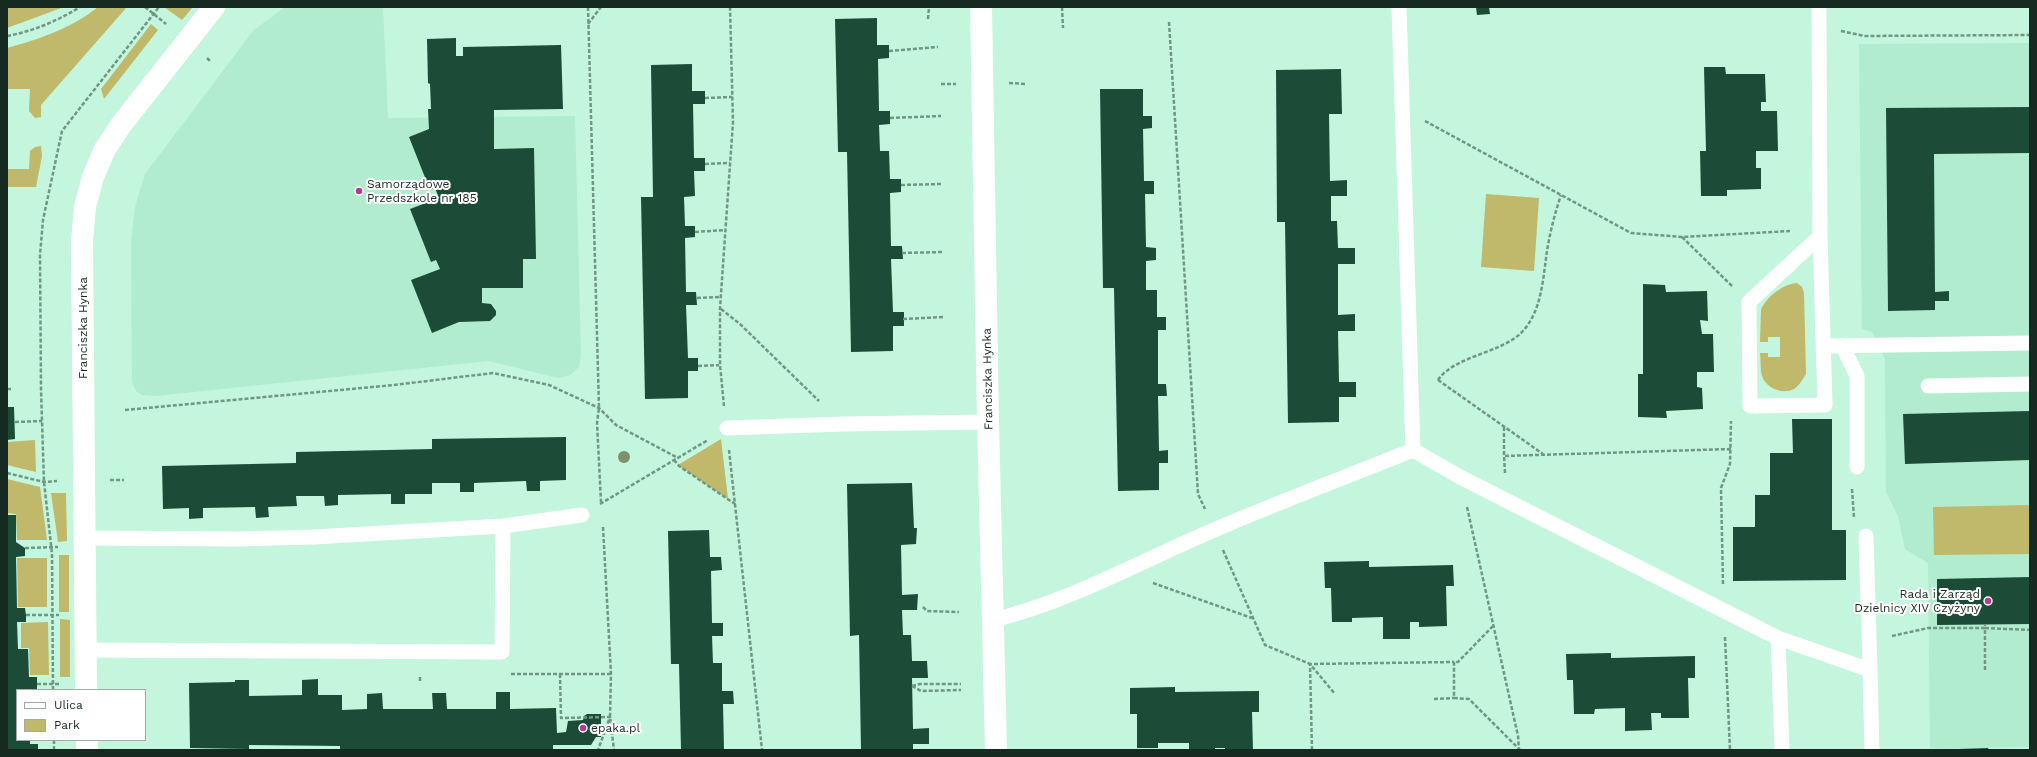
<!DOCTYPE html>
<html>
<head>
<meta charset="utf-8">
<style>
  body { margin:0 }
  #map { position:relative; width:2037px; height:757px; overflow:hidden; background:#c3f6dc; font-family:"Work Sans",sans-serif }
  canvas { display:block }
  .frame { position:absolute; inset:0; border:8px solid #172a21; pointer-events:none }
  .legend { position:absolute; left:16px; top:689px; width:130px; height:52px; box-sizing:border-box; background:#fff; border:1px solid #a2aaa6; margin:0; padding:5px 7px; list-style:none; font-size:12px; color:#172a21 }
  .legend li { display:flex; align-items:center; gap:8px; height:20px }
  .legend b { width:20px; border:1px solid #a2aaa6 }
</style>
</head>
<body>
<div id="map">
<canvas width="2037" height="757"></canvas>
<div class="frame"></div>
<ul class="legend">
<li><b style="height:5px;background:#fff"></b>Ulica</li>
<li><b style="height:11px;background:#c0b86a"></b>Park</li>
</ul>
</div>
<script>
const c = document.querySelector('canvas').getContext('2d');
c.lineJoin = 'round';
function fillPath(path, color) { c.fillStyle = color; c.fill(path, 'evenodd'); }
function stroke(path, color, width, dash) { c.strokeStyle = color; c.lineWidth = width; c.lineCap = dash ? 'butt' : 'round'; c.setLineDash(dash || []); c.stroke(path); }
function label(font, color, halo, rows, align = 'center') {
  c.font = font + ' "Work Sans",sans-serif'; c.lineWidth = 4; c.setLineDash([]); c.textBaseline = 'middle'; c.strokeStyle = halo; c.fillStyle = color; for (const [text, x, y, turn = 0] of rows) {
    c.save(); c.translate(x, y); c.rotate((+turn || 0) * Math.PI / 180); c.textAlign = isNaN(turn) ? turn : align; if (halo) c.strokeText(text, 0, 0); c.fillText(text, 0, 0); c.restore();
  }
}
fillPath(new Path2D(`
  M285,7H383L388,118L575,116L581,356L579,367L570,375L558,378L489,361L155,396L142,395L136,391L132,382L131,243L135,207L145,174L253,31Z
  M2030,43V747L1945,749L1930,748L1928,563L1905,549L1898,516L1886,492L1885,359L1872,332L1862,329L1859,44Z`), '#b1ecce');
fillPath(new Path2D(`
  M7,7H64L7,28Z
  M98,7H127L41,105V117L35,118L29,111L30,89H7V48C40,39 72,28 98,7Z
  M164,7H193L182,20Z
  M151,24L158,30L104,99L101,89Z
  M41,146L42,156L36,187H7V169H29L30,151L35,147Z
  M1486,194L1539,198L1534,271L1481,267Z
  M1797,283L1802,287L1804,293L1806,374C1802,380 1800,385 1794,389C1782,395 1766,388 1762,376C1760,369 1761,360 1760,353H1768V357H1780V337H1768V342H1760L1761,310C1766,297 1783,284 1797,283Z
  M721,439L728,499L678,465Z
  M35,440L36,472L7,465V442Z
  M7,479L40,487L47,540H17L16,514L7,513Z
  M51,493H66L67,541L58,542Z
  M2030,505V554L1934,555L1933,507Z
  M59,555H69V612H59Z
  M17,558H47V607H18Z
  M60,619L70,620V677H60Z
  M48,622L49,675H30L29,648H21V623Z`), '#c0b86a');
fillPath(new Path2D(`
  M1476,7H1489L1490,14L1477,15Z
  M877,18V45H889V58L878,59L879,111H890V124L879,125L880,151H889L890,179H901V192L890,193L891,246H902L903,259H891L893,312H904V326H893V351L851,352L847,152H838L835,19Z
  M456,38V56H463V47L561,45L563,109L494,110V149L534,148L536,259H523V288H482V303L491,304L496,311V315L490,321L459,322L432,333L411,280L440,269L436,260L431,262L410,209L439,198L435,188L430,190L409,137L429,129L428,109H431L430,84L428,83L427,39Z
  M692,64V91H705V104H693L694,158H705V171H694L695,196L684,197L685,226H695V237L685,238L686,292H696L697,305H686L688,358H698V371H688V398L645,399L641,197H653L651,65Z
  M1704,67H1725L1726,74H1765L1766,102H1761V111H1777L1778,151H1756V168H1761V189L1727,190V196H1701L1700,151H1706Z
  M1341,69L1342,114H1329L1330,181L1347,180V196H1331V221H1337L1338,248H1355V264H1338V315L1355,314V331H1338L1339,382H1356V397H1339V422L1288,423L1285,222H1277L1276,70Z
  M1100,89H1143V116H1152V128L1143,129L1144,181H1154V194H1145L1146,247L1156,248V260L1146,261V290H1157V317H1166V330H1158V384H1166L1167,396H1158L1159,451L1168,450V463H1159V490L1118,491L1114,288H1103Z
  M2030,107V153L1934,154L1935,292L1949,291V301H1935V310L1888,311L1886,108Z
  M1643,284L1665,285L1666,292L1707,291L1708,321L1700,320L1702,334H1713L1714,372H1697V387L1702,388L1703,409L1666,411L1667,418L1638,417V374H1643Z
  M7,407H14L15,439L7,440Z
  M2030,411V460L1905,464L1903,414Z
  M1792,419H1832V530H1846V580L1733,581V527H1755V495H1770V453H1793Z
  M566,437V480L540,481V491H527L526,481L474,483V492H460V483H432V494H405V504H391V494L338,495V505L325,506L324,496H296L297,506L268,507L269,517L256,518L255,507L203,508V518L189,519V508L163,509L162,466L296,463V452L432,449V439Z
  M912,483L914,528H917L916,544L901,545L902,595L918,594L917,610H902L903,635H911L912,661H927L928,678H912L913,729L929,728V744H913V750H861L859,635L850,636L847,484Z
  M7,515H16V542L25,548V556L16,557L17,608H25L26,615V622H17L18,649H28L29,677H37V690H17V740H30V744H38V750H7Z
  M709,530L710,557H721L722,570L711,571L712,623H723V636H712L713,663H722V691H733L734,704H723L724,750H681L679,664H671L668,531Z
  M1369,561V567L1453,565L1454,586H1446L1447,626L1419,627V622H1410V639H1383V617L1352,618V622H1332L1331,588H1325L1324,562Z
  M2030,577V624L1937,625V579Z
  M1611,653V658L1695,656V678H1688L1689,718H1661V713H1651L1652,730L1625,731V708L1595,709L1594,714H1574L1573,680H1567L1566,654Z
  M318,679V695H342V710L367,709V694L382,693L383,709H433L432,693H446L447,709H496V692H510V709L556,708L557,733L566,732L568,721L583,720L584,716L587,714H601V737H596L591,745H553V750H340V746L249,745V749L190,748L189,683L235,682V680H249V696L302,695V680Z
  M1175,687V692L1259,691V712H1252L1253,750H1225V748H1215V750H1189V743H1158V748H1137V714H1130V688Z
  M1988,748L1989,750H1958V749Z`), '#1c4c38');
stroke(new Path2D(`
  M145,7L166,24
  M588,7L599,408L597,423L601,502
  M1062,7L1063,28
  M928,19L929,7
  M1169,22L1198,494L1205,509
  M588,24L601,7
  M1841,31L1865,36L2030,35
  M7,36C34,31 57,21 80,7
  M889,51L938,47
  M207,58L211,62
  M1009,83L1027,84
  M941,84H956
  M705,98L732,97
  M890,118L941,116
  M1425,121L1631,233L1682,237L1790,231
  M705,164L730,163
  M901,185L942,184
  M695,232L726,230
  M1682,237L1733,287
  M902,253L943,252
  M697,298L721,297
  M721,309L740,324L819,401
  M903,319L944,317
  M698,366L719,365
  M1438,380C1454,356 1502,353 1522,332C1542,311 1543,278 1547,251C1550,232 1555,213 1561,195
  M1438,380L1543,454
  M7,389H11
  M724,406L720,365V308L733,122L730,7
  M125,410L394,385L493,373L549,385L599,408L616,425L678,458
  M15,422L42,421
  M1504,427V456
  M729,450L762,750
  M674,460L679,466L735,504
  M7,473L44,482L57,481
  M1505,473L1504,456L1731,449
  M110,480H124
  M1852,489L1854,518
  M600,504L708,440
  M1467,507L1518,736L1519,750
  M603,527L611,674L610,717L614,750
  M25,548L58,547
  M1223,550L1265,645L1310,664L1335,694
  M1153,583L1252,618
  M1723,584L1721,488L1730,464L1731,421
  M923,607L927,611L959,612
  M26,615H59
  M1493,626L1458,662H1454V698L1469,699L1520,750
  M1892,636L1928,628H1985V624
  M1725,637L1730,750
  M1985,670V628L2030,630
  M511,674H611
  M560,674L561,718L610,717L598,750
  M420,681V675
  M37,684H60
  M912,686L921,691L961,690
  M912,686L920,684H961
  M53,690L52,554L44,482L41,389L40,255L43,220L62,131L159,7
  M1434,699L1454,698
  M54,740V750
  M1312,750L1310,664L1454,662`), '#729684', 2.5, [4, 2]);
stroke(new Path2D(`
  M1819,7L1820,236L1825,405L1750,406L1749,302L1820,236
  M1842,345L1857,376V467
  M1824,346L2030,343
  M1928,386L2030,384
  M727,428L843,424L988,422
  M1413,450L1460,477L1778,638
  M503,526L582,515
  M1866,536L1870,670
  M84,538L238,539L314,537L503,526L502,652L86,650
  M993,620C1071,601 1141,561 1214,530C1279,502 1346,477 1413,450L1399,7
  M1782,750L1778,638L1870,670L1872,750`), '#fff', 15);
stroke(new Path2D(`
  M981,7L988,422L996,750
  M86,690L82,241L85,207L93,177L105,149L121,125L214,7
  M87,740V750`), '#fff', 22);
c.fillStyle = '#7d916b';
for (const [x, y] of [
  [624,457]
]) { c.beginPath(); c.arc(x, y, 6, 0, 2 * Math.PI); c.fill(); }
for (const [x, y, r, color] of [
  [359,191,4,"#b43a8d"],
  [1988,601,4,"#b43a8d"],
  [583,728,4,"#b43a8d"]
]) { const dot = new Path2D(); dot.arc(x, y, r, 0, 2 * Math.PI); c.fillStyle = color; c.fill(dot); stroke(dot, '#fff', 1.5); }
label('12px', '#172a21', '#fff', [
  ["Samorządowe",367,184],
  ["Przedszkole nr 185",367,198],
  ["Rada i Zarząd",1980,594,"right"],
  ["Dzielnicy XIV Czyżyny",1980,608,"right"],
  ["epaka.pl",591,728]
], 'left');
label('12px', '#172a21', '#fff', [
  ["Franciszka Hynka",83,328,-90],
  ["Franciszka Hynka",988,379,-91]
]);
</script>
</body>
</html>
